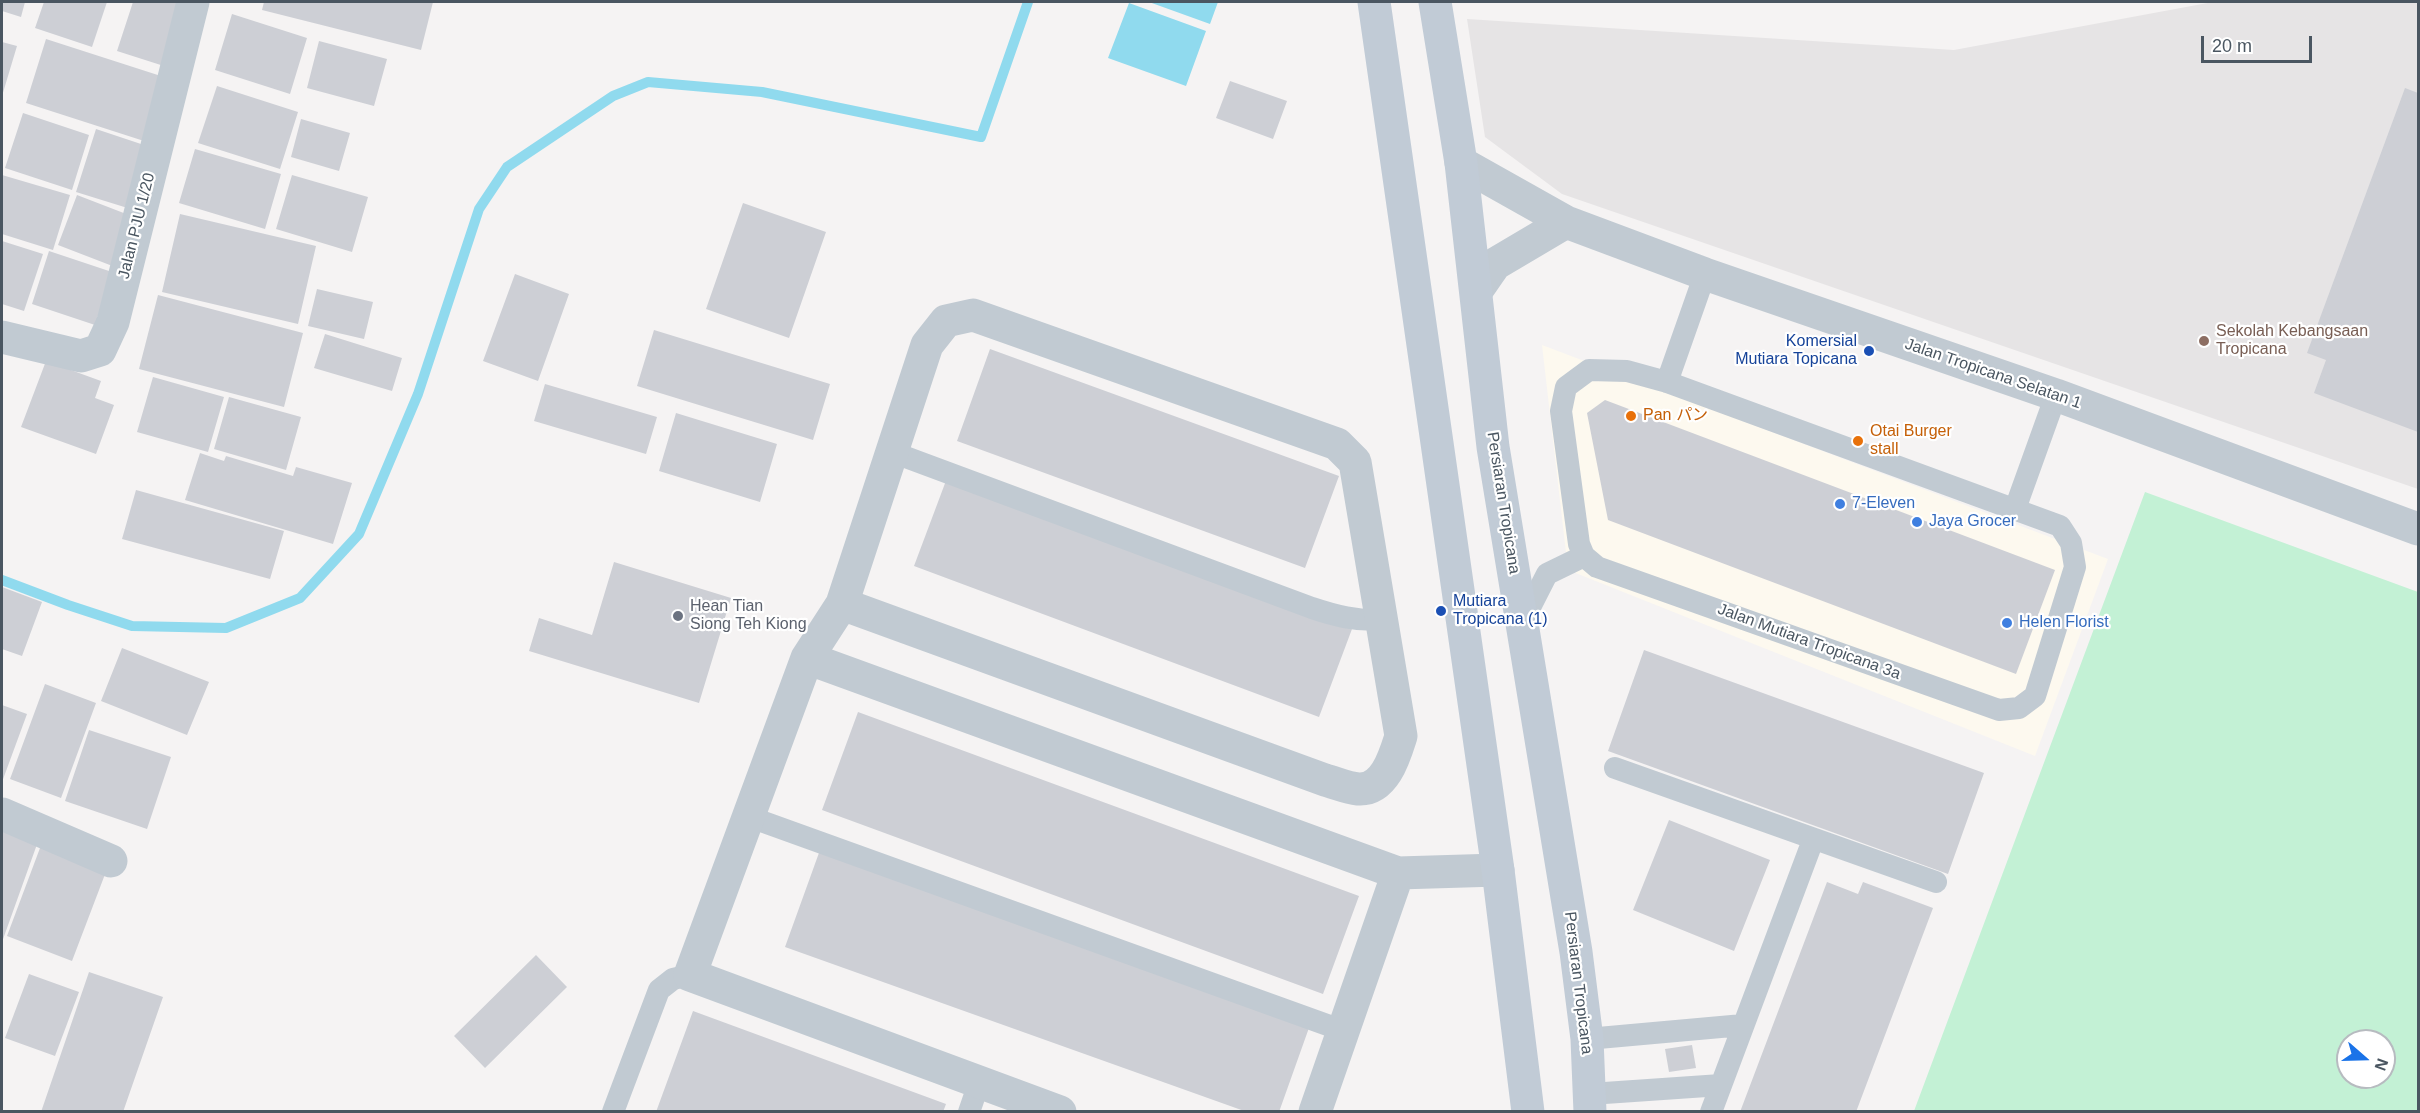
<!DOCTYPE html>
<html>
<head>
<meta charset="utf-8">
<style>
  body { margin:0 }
  #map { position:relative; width:2420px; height:1113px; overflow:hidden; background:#f5f3f3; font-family:Helvetica,sans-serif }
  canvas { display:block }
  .frame { position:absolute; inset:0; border:3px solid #4a5661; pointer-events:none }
  .north { position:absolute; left:2336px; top:1029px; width:60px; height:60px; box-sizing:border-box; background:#fff; border:2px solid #b7bbc0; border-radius:50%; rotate:110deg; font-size:16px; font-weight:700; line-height:24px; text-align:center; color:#4a5661 }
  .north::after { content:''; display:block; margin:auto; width:21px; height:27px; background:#1a73e8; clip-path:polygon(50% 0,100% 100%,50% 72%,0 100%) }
  .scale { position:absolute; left:2201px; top:36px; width:111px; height:27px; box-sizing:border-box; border:3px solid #4a5661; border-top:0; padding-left:8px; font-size:18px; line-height:21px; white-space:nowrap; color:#4a5661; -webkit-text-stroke:4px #fff; paint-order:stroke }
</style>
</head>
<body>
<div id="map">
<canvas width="2420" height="1113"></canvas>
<div class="frame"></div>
<div class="north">N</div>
<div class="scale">20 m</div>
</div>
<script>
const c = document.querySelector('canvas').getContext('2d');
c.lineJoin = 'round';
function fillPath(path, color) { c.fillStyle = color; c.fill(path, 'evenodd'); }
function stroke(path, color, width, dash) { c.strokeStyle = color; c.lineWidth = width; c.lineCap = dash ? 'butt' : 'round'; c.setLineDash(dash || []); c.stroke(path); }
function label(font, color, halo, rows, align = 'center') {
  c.font = font + ' Helvetica,"Noto Sans JP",sans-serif'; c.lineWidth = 4.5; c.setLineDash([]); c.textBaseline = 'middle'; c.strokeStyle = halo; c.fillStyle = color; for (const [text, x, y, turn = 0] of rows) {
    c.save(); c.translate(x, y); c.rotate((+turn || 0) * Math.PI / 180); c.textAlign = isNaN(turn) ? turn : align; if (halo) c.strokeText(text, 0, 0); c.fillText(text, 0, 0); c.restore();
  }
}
fillPath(new Path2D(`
  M1542,345L2108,559L2035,756L1568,570Z`), '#fdf9ef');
fillPath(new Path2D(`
  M2213,2H2418V489L1562,194L1485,137L1467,19L1954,50Z`), '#e6e4e5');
fillPath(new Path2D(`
  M2145,492L2418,592V1111H1914ZM2348,1041H2384V1077H2348Z`), '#c3f1d5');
fillPath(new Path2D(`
  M1149,2H1218L1210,24Z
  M1129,3L1206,31L1186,86L1108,58Z`), '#90daee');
stroke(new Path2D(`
  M2,580L68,605L132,626L226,628L300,598L359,534L418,394L479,209L507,167L613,96L648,82L762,92L981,137L1028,2`), '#90daee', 10);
fillPath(new Path2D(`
  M2,2H25L21,17L2,11Z
  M44,2H107L92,47L35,28Z
  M133,2H178L167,67L117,51Z
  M264,2H433L421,50L262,10Z
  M232,14L307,38L290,94L215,70Z
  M46,39L164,77L144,141L26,103Z
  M319,41L387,59L374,106L307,88Z
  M2,42L17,46L2,96Z
  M1230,81L1287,101L1273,139L1216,118Z
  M217,86L298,112L280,169L198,143Z
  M2405,88L2418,93V432L2314,393L2326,360L2307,353Z
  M23,113L89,135L72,190L5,168Z
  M301,119L350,133L339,171L291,157Z
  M96,129L153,148L134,210L76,192Z
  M195,149L281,174L265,229L179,203Z
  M2,175L70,195L53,250L2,234Z
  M292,175L368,197L352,252L276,229Z
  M77,195L134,217L115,267L58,245Z
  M743,203L826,232L789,338L706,309Z
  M180,214L316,246L298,324L162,292Z
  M2,241L43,254L24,311L2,304Z
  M49,251L112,272L95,325L32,304Z
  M515,274L569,294L538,381L483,361Z
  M317,289L373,302L364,339L308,326Z
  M158,295L303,333L284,407L139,369Z
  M654,330L830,384L813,440L637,386Z
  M325,334L402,358L392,391L314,368Z
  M990,349L1339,476L1305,568L957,441Z
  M46,361L101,381L95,398L114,405L96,454L21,427Z
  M153,377L224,397L208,452L137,432Z
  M545,384L657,417L646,454L534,421Z
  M229,397L301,417L286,470L214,449Z
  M1605,400L2055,570L2016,674L1608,520L1587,413Z
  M676,413L777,444L760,502L659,471Z
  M200,453L224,461L226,456L293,476L296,467L352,483L333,544L185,500Z
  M947,478L1352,629L1319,717L914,566Z
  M136,490L284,531L270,579L122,539Z
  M614,562L731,598L699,703L529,651L539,618L592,635Z
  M2,587L42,602L22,656L2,649Z
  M122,648L209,682L187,735L101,701Z
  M1644,650L1984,773L1948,874L1608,751Z
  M45,684L96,703L61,798L10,779Z
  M2,705L27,714L2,782Z
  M858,712L1359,896L1323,994L822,810Z
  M89,730L171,757L147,829L65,801Z
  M2,806L45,822L2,942Z
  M1669,820L1770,860L1734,951L1633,910Z
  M49,824L115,848L72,961L7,936Z
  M820,850L1310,1025L1279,1112H1247L785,947Z
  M1827,882L1858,894L1863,882L1933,908L1856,1112H1740Z
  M536,955L567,987L485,1068L454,1036Z
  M89,972L163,997L123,1112H41Z
  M29,974L79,992L55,1056L5,1038Z
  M693,1011L946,1104L943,1112H656Z
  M1692,1045L1696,1068L1669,1072L1665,1049Z`), '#cdcfd5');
stroke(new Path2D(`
  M1589,370L1627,371L1667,382L2060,526L2071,543L2075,567L2035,696L2019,708L1999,710L1597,567L1584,556L1579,544L1561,411L1566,387Z
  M1667,382L1705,274
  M892,452L1312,608C1336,616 1356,621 1382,620
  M2015,509L2056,395
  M1522,623L1547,574L1584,556
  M1615,768L1936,882
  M747,816L1344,1031
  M1587,1039L1743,1025
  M1590,1094L1721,1085
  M613,1112L659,990L673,979L690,975
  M969,1112L979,1083
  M1711,1112L1813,840`), '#c1cad2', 22);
stroke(new Path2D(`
  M2,337L81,356L100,350L113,322L193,2
  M842,604L1325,780C1336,783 1348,788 1358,789C1385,791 1395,755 1401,736L1355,462L1337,444L973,315L946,321L927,345L842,604L807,658L690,975L1060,1112
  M807,658L1398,873L1498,870
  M2,814L111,861
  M1315,1112L1398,873`), '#c1cad2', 33);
stroke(new Path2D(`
  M1461,163L1566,222L1705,274L2056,395L2418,529
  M1477,290L1495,264L1566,222`), '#c1cad2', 33);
stroke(new Path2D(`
  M1374,2L1498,870L1528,1112
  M1435,2L1461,163L1493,447L1576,952L1587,1039L1590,1112`), '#c1cbd6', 33);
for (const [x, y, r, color] of [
  [2204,341,6,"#8d6e63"],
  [1869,351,6,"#1a4fb4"],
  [1631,416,6,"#e8710a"],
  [1858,441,6,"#e8710a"],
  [1840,504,6,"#3f7fe0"],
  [1917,522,6,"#3f7fe0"],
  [1441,611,6,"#1a4fb4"],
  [678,616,6,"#6b7280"],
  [2007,623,6,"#3f7fe0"]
]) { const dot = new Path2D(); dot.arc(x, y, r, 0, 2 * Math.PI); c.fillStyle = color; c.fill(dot); stroke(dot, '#fff', 2); }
label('16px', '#4a5661', '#fff', [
  ["Jalan PJU 1/20",137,226,-76],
  ["Jalan Tropicana Selatan 1",1993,374,19],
  ["Persiaran Tropicana",1503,503,81],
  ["Jalan Mutiara Tropicana 3a",1809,642,20],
  ["Persiaran Tropicana",1578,983,83]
]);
label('16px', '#785e54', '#fff', [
  ["Sekolah Kebangsaan",2216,332],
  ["Tropicana",2216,350]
], 'left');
label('16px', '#164399', '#fff', [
  ["Komersial",1857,342],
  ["Mutiara Topicana",1857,360],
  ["Mutiara",1453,602,"left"],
  ["Tropicana (1)",1453,620,"left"]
], 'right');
label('16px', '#c56008', '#fff', [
  ["Pan パン",1643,416],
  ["Otai Burger",1870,432],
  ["stall",1870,450]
], 'left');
label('16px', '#366cbe', '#fff', [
  ["7-Eleven",1852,504],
  ["Jaya Grocer",1929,522],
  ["Helen Florist",2019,623]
], 'left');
label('16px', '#5b616d', '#fff', [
  ["Hean Tian",690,607],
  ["Siong Teh Kiong",690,625]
], 'left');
</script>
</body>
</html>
